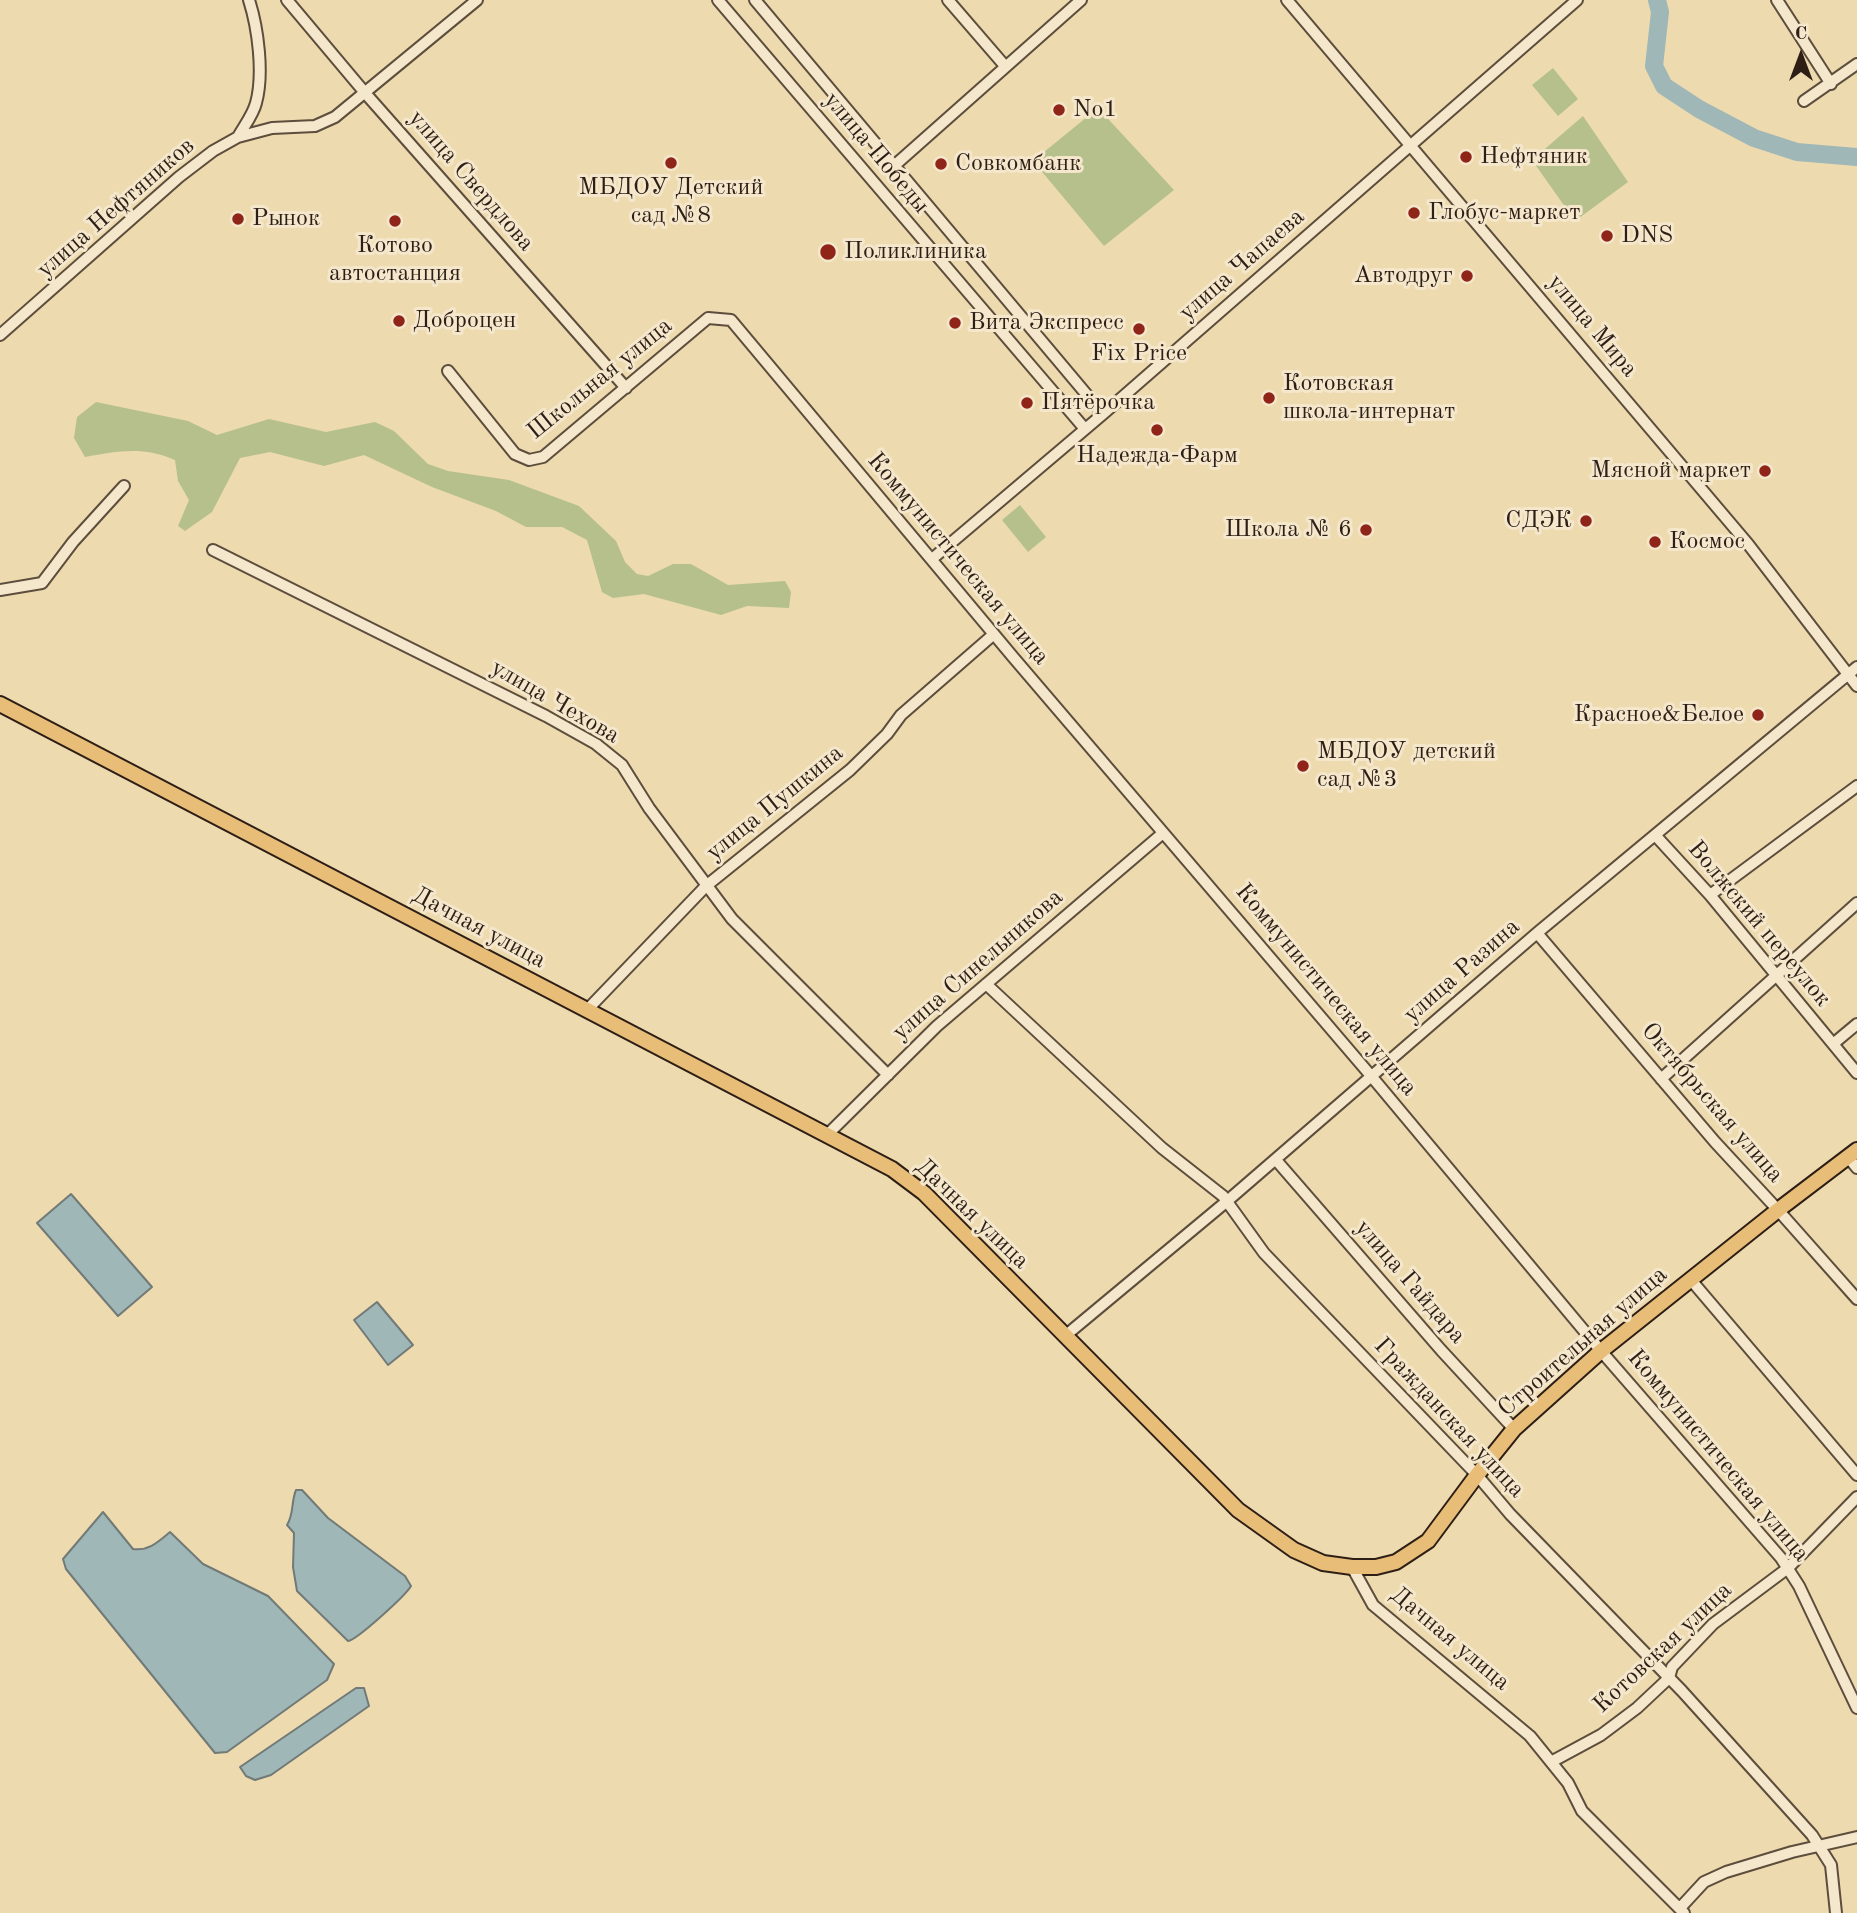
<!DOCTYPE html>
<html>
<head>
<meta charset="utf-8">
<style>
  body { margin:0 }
  #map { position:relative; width:1857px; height:1913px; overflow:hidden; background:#eedaaf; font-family:"Old Standard TT",serif }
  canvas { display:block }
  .north { position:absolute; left:1766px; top:21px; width:70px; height:70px; -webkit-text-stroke:5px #f4e7cb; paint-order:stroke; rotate:0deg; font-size:19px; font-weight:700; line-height:28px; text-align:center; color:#2d1e16 }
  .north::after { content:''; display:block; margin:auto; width:24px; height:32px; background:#2d1e16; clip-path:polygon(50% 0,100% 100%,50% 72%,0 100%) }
</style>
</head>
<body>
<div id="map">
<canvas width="1857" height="1913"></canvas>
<div class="north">С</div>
</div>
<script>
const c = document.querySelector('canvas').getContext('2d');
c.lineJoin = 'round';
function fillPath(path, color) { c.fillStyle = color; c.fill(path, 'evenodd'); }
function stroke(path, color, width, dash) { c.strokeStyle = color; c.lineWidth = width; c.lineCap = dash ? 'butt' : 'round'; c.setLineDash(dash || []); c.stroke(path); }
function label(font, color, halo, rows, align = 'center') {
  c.font = font + ' "Old Standard TT",serif'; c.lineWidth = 6; c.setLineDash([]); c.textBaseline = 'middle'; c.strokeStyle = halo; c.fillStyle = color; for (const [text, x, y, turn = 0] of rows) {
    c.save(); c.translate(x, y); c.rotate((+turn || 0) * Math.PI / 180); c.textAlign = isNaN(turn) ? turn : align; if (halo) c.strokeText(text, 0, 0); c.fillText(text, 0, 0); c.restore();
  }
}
fillPath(new Path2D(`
  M1553,68L1578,99L1558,116L1532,85Z
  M1098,108L1174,190L1104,246L1033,161Z
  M1583,116L1628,182L1575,221L1532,160Z
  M96,402L188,421L217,435L269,419L326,432L375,422L394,431L428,464L448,471L509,480L579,506L616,541L625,562L637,574L648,576L673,564H691L728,585L785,581L791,592L789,608L747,606L721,615L644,594L613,598L602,592L587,540L562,527H526L496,511L432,487L364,455L324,466L270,452L240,458L212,512L185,531L178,526L189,500L178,481L175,460C143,446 118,451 85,457L74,438L77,417Z
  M1020,505L1046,537L1028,552L1002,520Z`), '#b5c08d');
const water = new Path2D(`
  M71,1194L152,1287L118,1316L37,1223Z
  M377,1302L413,1345L388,1365L354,1320Z
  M296,1490H302L328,1518L405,1576L411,1586C406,1595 357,1640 348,1641L297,1591L293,1567L294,1533L287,1525C294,1514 291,1502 296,1490Z
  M103,1512L133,1549C149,1551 158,1542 170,1532L203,1564L268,1596L334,1664L327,1680L227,1752L215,1753L66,1569L63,1559Z
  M356,1688H364L369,1706L271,1775L255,1780L246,1776L240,1767Z`);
fillPath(water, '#9fb7b7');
stroke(water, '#717a77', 2);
stroke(new Path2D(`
  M1657,0L1660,12L1654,66L1664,86L1699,109L1754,138L1797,152L1857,157`), '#9fb7b7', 18);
const minor = new Path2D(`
  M287,0L366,94L626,388
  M718,0L1085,429
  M755,0L1103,414
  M948,0L1005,66
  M1287,0L1748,544L1857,686
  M1777,0L1831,84
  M1804,101L1857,64
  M238,137C244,126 253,115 256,103C264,74 258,28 249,0
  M895,165L1081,0
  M0,335L179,177L213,151L238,137L272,128L315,126L335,117L477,0
  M448,371L515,454L529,460L543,457L708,318L731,320L1013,657L1372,1077L1601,1351L1781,1558L1799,1586L1857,1708
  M213,550L546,716L596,744L622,765L649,808L732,919L888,1075
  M932,559L1103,414L1577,0
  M0,590L42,583L73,542L124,486
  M1655,835L1710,895L1857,1073
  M1710,895L1857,786
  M1537,933L1715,1142L1778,1210L1857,1299
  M986,984L1162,1148L1223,1196L1264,1253L1477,1475L1510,1514L1682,1691L1812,1835L1831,1865L1836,1913
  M587,1010L706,886L850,770L887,734L901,715L994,634
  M1833,1044L1857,1024
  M1661,1079L1857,903
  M827,1135L937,1026L1163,833
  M1848,1157L1857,1168
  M1276,1160L1441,1350L1514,1429
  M1691,1280L1857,1475
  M1065,1336L1226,1202L1537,933L1857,667
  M1352,1567L1373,1605L1530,1736L1568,1783L1582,1811L1684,1913
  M1551,1762L1601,1735L1637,1708L1669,1678L1672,1667L1713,1624L1788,1568L1857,1497
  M1680,1908L1704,1882L1726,1872L1792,1852L1857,1837`);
const major = new Path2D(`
  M0,704L892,1169L924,1193L1238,1510L1294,1550L1323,1563L1352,1567H1376L1396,1562L1428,1541L1477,1475L1514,1429L1601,1351L1778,1210L1857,1150`);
stroke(minor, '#5d4d3c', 14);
stroke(major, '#2d1e16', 18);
stroke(minor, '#f4e7cb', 10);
stroke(major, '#e7bd78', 14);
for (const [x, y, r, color] of [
  [1059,110,7,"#8f2418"],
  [1466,157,7,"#8f2418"],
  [671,163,7,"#8f2418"],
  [941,164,7,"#8f2418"],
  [1414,213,7,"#8f2418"],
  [238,219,7,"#8f2418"],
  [395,221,7,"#8f2418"],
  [1607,236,7,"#8f2418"],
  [828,252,9,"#8f2418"],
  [1467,276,7,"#8f2418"],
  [399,321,7,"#8f2418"],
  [955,323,7,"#8f2418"],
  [1139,329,7,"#8f2418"],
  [1269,398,7,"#8f2418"],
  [1027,403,7,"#8f2418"],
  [1157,430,7,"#8f2418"],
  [1765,471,7,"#8f2418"],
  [1586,521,7,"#8f2418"],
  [1366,530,7,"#8f2418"],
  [1655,542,7,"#8f2418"],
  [1758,715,7,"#8f2418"],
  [1303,766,7,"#8f2418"]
]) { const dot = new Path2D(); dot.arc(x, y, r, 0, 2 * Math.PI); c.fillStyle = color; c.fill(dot); stroke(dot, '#f4e7cb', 2.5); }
label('24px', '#2d1e16', '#f4e7cb', [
  ["No1",1073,110],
  ["Нефтяник",1480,157],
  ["Совкомбанк",955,164],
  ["МБДОУ Детский",671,188,"center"],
  ["сад №8",671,216,"center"],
  ["Глобус-маркет",1428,213],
  ["Рынок",252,219],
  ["DNS",1621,236],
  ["Котово",395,246,"center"],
  ["автостанция",395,274,"center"],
  ["Поликлиника",844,252],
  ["Автодруг",1453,276,"right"],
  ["Доброцен",413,321],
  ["Вита Экспресс",969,323],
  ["Fix Price",1139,354,"center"],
  ["Котовская",1283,384],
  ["школа-интернат",1283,412],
  ["Пятёрочка",1041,403],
  ["Надежда-Фарм",1157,456,"center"],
  ["Мясной маркет",1751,471,"right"],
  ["СДЭК",1572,521,"right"],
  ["Школа № 6",1352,530,"right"],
  ["Космос",1669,542],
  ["Красное&Белое",1744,715,"right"],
  ["МБДОУ детский",1317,752],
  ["сад №3",1317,780]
], 'left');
label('24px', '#2d1e16', '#f4e7cb', [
  ["улица Победы",876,153,50],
  ["улица Свердлова",471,181,49],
  ["улица Нефтяников",116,208,-41],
  ["улица Чапаева",1242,265,-41],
  ["улица Мира",1592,326,50],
  ["Школьная улица",600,379,-39],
  ["Коммунистическая улица",958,559,50],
  ["улица Чехова",555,702,30],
  ["улица Пушкина",775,803,-39],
  ["Волжский переулок",1759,924,50],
  ["Дачная улица",479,928,28],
  ["улица Синельникова",978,965,-41],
  ["улица Разина",1462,971,-41],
  ["Коммунистическая улица",1326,990,50],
  ["Октябрьская улица",1712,1103,49],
  ["Дачная улица",972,1214,44],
  ["улица Гайдара",1410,1282,49],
  ["Строительная улица",1583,1342,-41],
  ["Гражданская улица",1449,1418,47],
  ["Коммунистическая улица",1718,1456,50],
  ["Дачная улица",1450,1639,40],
  ["Котовская улица",1663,1648,-43]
]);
</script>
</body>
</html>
